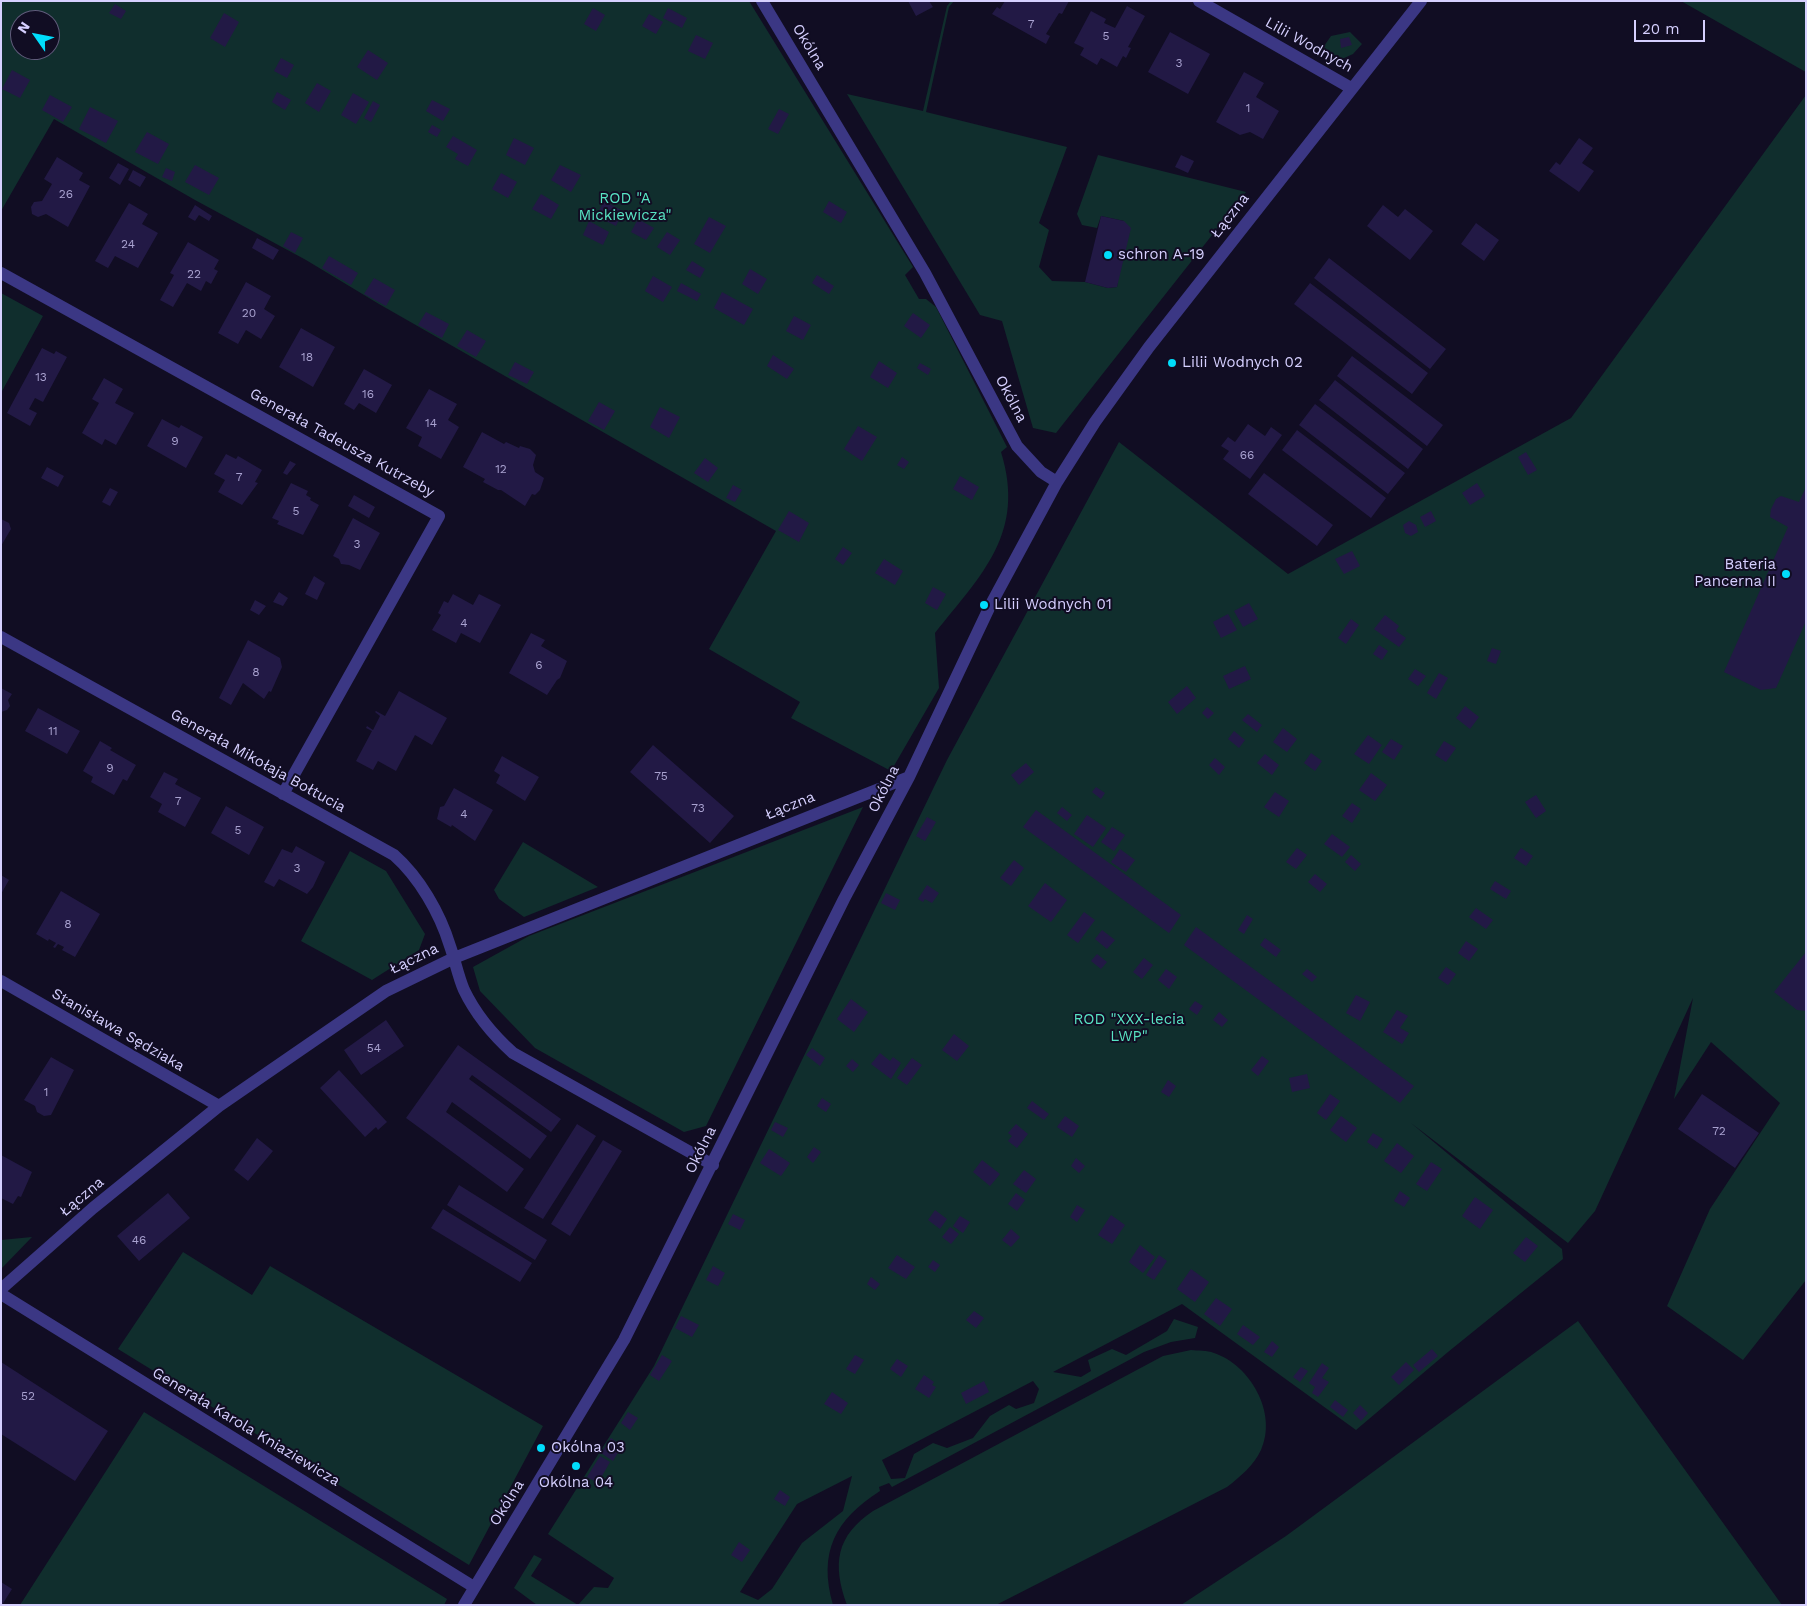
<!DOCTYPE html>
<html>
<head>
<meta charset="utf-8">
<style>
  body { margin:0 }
  #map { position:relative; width:1807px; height:1606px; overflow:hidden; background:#110d23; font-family:"Work Sans",sans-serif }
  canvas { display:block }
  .frame { position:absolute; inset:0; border:2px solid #d6d0ff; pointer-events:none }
  .north { position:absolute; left:10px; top:10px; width:50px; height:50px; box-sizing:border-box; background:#110d23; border:1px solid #605b7b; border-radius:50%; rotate:303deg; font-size:14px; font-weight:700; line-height:20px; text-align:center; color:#d6d0ff }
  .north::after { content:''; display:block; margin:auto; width:18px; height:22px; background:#00ddfb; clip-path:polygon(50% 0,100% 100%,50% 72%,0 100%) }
  .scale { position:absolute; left:1634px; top:20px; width:71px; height:22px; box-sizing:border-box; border:2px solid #d6d0ff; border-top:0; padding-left:6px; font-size:15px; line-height:18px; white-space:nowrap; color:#d6d0ff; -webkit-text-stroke:4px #110d23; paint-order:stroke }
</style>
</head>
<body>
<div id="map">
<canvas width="1807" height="1606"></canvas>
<div class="frame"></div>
<div class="north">N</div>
<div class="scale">20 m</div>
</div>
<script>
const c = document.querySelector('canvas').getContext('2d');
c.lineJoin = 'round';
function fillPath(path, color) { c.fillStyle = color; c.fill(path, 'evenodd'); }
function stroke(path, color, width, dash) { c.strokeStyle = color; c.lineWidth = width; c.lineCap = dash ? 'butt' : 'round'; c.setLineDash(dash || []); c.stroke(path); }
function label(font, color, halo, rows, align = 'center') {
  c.font = font + ' "Work Sans",sans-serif'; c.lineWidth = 4; c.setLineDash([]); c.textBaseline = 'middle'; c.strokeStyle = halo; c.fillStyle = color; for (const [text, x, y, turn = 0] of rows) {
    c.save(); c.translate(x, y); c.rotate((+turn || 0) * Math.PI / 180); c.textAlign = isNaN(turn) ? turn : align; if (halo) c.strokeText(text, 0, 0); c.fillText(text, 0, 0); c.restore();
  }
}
fillPath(new Path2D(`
  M1,1H749L913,267L905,275L919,299H926L936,307L1007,447L1001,452C1026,533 982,574 935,633L939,688L891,771L791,718L800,702L709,649L776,531L379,304L306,260L195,200L54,119L1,211ZM20,20H50V50H20Z
  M951,1H954L949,7L926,112L1067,147L1039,223L1049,230L1039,267L1052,281L1085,282L1108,288L1117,287L1124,221L1101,216L1097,228L1082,225L1077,214L1098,155L1246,192L1056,433L1033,428L1002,321L980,315L847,94L923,111L947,6Z
  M1681,1H1806V72L1804,71Z
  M1350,32L1362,44L1353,54L1342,59L1322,49L1331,36Z
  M1806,95V1280L1743,1360L1667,1306L1710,1209L1780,1103L1711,1042L1674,1099L1693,998L1595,1211L1568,1243L1411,1123L1562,1249L1563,1259L1448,1352L1356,1430L1182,1304L1053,1372L1081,1377L1091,1371L1088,1360L1112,1349L1126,1355L1167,1331L1174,1319L1198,1327L1195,1338L1171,1342L1144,1352L892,1487L889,1483L879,1487L880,1491C835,1520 818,1552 833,1605H537L514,1588L534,1555L542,1559L531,1576L578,1605L594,1587L608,1588L614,1578L548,1534L654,1366L947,760L1119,442L1288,574L1571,418ZM1033,1381L1039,1389L1034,1403L1016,1409L1009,1405L990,1416L973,1438L947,1448L933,1443L914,1454L905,1478L891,1479L882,1460ZM852,1476L843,1511L802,1543L772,1589L758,1600L740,1592L797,1504Z
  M1,293L43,316L1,393Z
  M863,807L706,1126L684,1132L535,1048L480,991L473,967L529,936Z
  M523,842L598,887L524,917L499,899L494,890Z
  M350,851L386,871L425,934L419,950L372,980L301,941Z
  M32,1237L1,1269V1240Z
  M183,1252L252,1295L270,1266L543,1426L469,1565L118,1349Z
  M1578,1321L1782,1605H1181L1286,1536Z
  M1191,1350C1198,1351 1207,1350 1214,1353C1250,1365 1278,1413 1261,1450C1254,1465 1240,1477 1227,1487L996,1605H847C832,1564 836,1536 873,1511L1163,1356Z
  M144,1412L447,1599L444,1605H20Z`), '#102e2d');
fillPath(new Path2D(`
  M908,1H929L933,7L916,16Z
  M1005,1H1069L1062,14L1059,13L1046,34L1050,36L1046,44L992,14L997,7L1000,9Z
  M115,4L126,11L121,19L109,13Z
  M1127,6L1145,16L1128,47L1131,48L1126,58L1123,56L1117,67L1101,58L1097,65L1080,55L1084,48L1074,43L1091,11L1106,19L1104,23L1115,28Z
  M593,8L605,15L596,31L584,24Z
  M668,8L687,18L682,28L663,18Z
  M224,13L239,22L225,47L210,38Z
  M649,14L663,22L656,34L642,26Z
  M1170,32L1210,54L1188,94L1148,72Z
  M696,35L713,43L705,59L688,51Z
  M1349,37L1352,45L1341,48L1340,39Z
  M368,50L388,63L377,80L357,67Z
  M281,58L294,65L287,78L274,71Z
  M12,70L30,80L20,98L2,89Z
  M1244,72L1264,83L1256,97L1279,111L1263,139L1250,132L1240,135L1216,122Z
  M317,83L331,91L319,112L305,103Z
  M277,92L291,100L285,110L272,102Z
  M353,93L369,102L356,124L341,115Z
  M50,95L72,107L63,122L42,110Z
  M432,100L450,109L443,121L426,111Z
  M373,101L380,105L371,122L364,118Z
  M90,107L118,121L106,143L79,129Z
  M779,109L789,114L778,134L768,129Z
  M432,125L441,130L437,137L428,132Z
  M147,132L169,144L158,164L135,152Z
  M453,136L477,150L468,166L455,159L458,154L446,147Z
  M514,138L534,148L525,165L506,155Z
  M1579,138L1593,148L1582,163L1594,171L1579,192L1549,171L1556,162L1560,165Z
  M1181,155L1194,161L1188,173L1175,167Z
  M57,157L83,173L79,180L90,186L68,227L46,214L38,217L32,214L31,207L34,202L42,201L52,184L44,179Z
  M118,163L129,169L120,185L109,178Z
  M195,165L219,178L209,195L185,182Z
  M560,165L581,175L571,192L551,180Z
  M166,168L175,172L172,181L162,177Z
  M133,170L146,177L140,187L128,180Z
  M501,173L517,182L508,198L492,189Z
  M541,194L559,205L551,219L532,209Z
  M604,201L623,211L616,226L596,216Z
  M829,201L847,212L841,223L823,212Z
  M129,203L148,214L142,224L158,233L138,268L115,256L108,268L95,261Z
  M195,205L212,216L209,221L199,215L195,221L188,217Z
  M1383,205L1398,217L1405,209L1433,231L1410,260L1367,226Z
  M1101,216L1124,221L1131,228L1117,287L1108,288L1085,282Z
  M709,217L726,226L710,253L694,244Z
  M638,219L654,228L646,240L631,232Z
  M589,221L609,232L603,245L583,235Z
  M1476,223L1499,240L1484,261L1461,244Z
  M291,232L303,238L295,253L283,246Z
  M667,232L680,240L670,255L657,247Z
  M257,238L279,250L273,260L252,248Z
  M188,242L219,260L214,269L218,271L211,284L206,281L201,291L187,283L173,307L160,300L174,275L170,273Z
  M329,256L358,273L351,285L322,268Z
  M1329,258L1446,349L1430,369L1314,278Z
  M692,261L705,269L700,278L686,270Z
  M750,269L767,279L758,294L742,284Z
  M817,275L834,286L829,294L812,283Z
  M653,276L672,287L663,302L645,291Z
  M374,278L395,290L386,306L364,294Z
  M246,282L271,296L264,309L275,316L261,339L246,330L238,344L218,333Z
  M681,283L701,294L697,301L677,291Z
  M1310,283L1428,373L1412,394L1294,304Z
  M722,292L753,309L744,325L714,308Z
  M426,312L449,324L442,338L418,325Z
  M913,313L930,325L921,338L904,326Z
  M794,316L811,325L803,340L786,331Z
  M301,328L335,347L313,387L279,367Z
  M467,330L486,341L476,357L457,346Z
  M42,348L54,354L56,351L67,357L43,402L35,398L29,409L37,413L30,426L7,413Z
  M773,355L794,369L787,379L767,366Z
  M1352,356L1443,425L1427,446L1337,376Z
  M879,361L897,373L888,388L870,377Z
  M515,362L534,372L527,384L508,375Z
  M920,363L931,369L928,375L917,368Z
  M364,369L392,385L376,413L359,403L354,410L344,404Z
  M104,378L123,389L115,403L134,413L116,445L105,439L102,445L82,433L99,403L92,399Z
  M1335,380L1423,449L1408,469L1319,400Z
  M429,389L457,404L448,420L459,427L441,459L418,446L422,437L406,428Z
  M599,402L615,411L604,430L588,421Z
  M1315,404L1405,473L1388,494L1299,425Z
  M660,407L680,417L669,438L650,427Z
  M162,419L179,428L181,425L203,437L186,468L147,446Z
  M1248,424L1265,436L1271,427L1282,435L1250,479L1223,459L1229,451L1221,446L1228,437L1235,442Z
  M858,426L877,437L862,461L844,449Z
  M1297,430L1386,498L1371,518L1282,450Z
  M482,432L504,444L506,442L519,448L520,446L530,449L536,455L533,465L535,472L544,478L540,490L535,495L532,494L525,506L501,490H498L483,482L485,479L463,467Z
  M1526,452L1537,470L1528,475L1518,457Z
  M226,454L236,459L238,456L262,470L255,482L258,483L242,505L218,492L225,480L214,474Z
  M902,457L909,462L904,469L897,465Z
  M705,458L718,468L708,482L694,473Z
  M290,461L296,464L287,475L283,473Z
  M47,467L64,476L58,487L41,478Z
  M1264,473L1333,525L1317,546L1248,494Z
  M960,476L979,487L972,500L953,489Z
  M291,483L308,491L306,495L311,498L310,500L319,505L303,535L277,524L279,521L272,518Z
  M1477,483L1485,496L1470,505L1462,493Z
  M733,485L742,490L735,502L726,498Z
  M1806,487V621L1776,688L1761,690L1724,672L1788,527L1770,517L1771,509L1776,499L1781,496L1799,502Z
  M110,488L118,492L110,506L102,502Z
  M354,495L375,507L369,518L348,506Z
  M789,511L809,523L799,542L778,530Z
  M1431,511L1436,521L1425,527L1420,517Z
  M353,518L380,533L360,570L349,565L341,564L339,559L333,556Z
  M1,519L9,523L11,529L1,546Z
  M1409,521L1416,525L1418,532L1411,536L1405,533L1403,525Z
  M843,547L852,553L843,565L835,559Z
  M1352,551L1360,566L1344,574L1335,559Z
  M884,559L903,571L895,585L875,573Z
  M314,576L325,583L317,600L305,594Z
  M933,587L946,594L937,610L925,603Z
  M279,592L288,598L283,606L273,602Z
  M453,594L473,605L479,594L501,605L480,643L461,633L456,643L432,630L441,615L438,613L444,601L448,603Z
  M255,600L266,606L259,615L250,610Z
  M1249,603L1258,619L1243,627L1234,611Z
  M1228,614L1237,630L1221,638L1213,622Z
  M1385,615L1399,626L1396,631L1406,638L1399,647L1374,629Z
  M1351,619L1359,625L1346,644L1338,638Z
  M531,633L545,640L541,646L567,661L560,678L557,680L547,695L509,673Z
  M248,640L280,658L282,667L271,692L269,691L264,699L243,683L231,705L219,698Z
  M1379,645L1388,651L1382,660L1373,654Z
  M1492,648L1501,651L1496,664L1487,661Z
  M1245,666L1251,679L1229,689L1223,676Z
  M1415,669L1426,676L1418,686L1408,679Z
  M1439,673L1448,678L1436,699L1427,693Z
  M1187,686L1196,698L1177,714L1168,702Z
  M1,688L12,694L8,700L10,706L7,710L1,712Z
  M399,691L447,718L432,745L415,735L396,771L378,761L373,770L356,761L372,731L366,728L367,726L373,730L380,716L375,712L376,711L385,716Z
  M1465,706L1479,717L1470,729L1456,718Z
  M1207,707L1214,713L1208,719L1202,713Z
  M38,708L80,731L67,754L25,731Z
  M1248,714L1262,725L1257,732L1242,720Z
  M1283,728L1297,739L1287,752L1273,742Z
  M1234,731L1245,740L1239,748L1228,739Z
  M1368,735L1382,745L1369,764L1354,754Z
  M1391,739L1403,746L1394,760L1382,752Z
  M100,741L112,748L110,750L136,765L127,781L123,779L114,795L91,782L93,777L83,771Z
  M1444,741L1456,748L1446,762L1435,755Z
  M653,745L734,816L710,843L630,772Z
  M1311,753L1322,761L1315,771L1304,763Z
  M1265,754L1279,765L1272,775L1257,763Z
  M502,756L539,777L525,801L496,783L500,775L494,771Z
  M1215,758L1225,767L1219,775L1209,765Z
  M1026,763L1034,772L1019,785L1011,775Z
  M164,772L178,779L175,784L201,798L185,827L158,812L162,804L150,797Z
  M1371,773L1387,785L1375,801L1359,790Z
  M1096,787L1105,793L1101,799L1092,792Z
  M454,788L493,810L475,841L452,825L451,827L437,819L440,807L444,806Z
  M1275,792L1289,801L1279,817L1264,807Z
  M1536,795L1546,811L1536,818L1525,802Z
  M1352,803L1361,809L1352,823L1342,816Z
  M226,806L264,827L249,855L211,833Z
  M1062,807L1072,815L1067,821L1057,813Z
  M1036,810L1181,915L1169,933L1023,827Z
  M1087,815L1106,828L1093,847L1074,834Z
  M927,817L936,822L925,841L916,836Z
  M1112,827L1125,835L1114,851L1101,842Z
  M1332,834L1350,847L1342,857L1324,844Z
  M296,846L325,862L313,887L307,894L279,879L274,887L264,882L282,849L292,853Z
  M1297,848L1307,855L1296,869L1286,862Z
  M1521,848L1533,856L1526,866L1514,858Z
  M1120,849L1135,860L1126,872L1111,862Z
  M1351,855L1361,864L1355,871L1345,862Z
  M1014,860L1024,868L1011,886L1000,878Z
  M1315,874L1327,884L1320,892L1308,882Z
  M1,875L9,880L1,894Z
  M1495,881L1511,891L1506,899L1490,889Z
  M1045,883L1067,900L1051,922L1028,906Z
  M927,885L939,893L932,903L925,899L923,902L918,899Z
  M61,891L100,914L75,957L62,950L64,947L58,944L55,948L53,947L56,943L49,939L48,941L36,934Z
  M886,893L900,900L895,910L881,903Z
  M1476,908L1493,920L1486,929L1469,917Z
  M1084,912L1095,920L1078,943L1067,935Z
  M1247,915L1253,919L1244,934L1238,930Z
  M1196,927L1414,1086L1400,1103L1184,945Z
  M1102,930L1115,940L1107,949L1095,939Z
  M1265,938L1281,950L1276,957L1260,945Z
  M1466,941L1478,949L1469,961L1458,953Z
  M1806,952V1011L1797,1010L1774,992Z
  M1097,954L1107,962L1101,969L1091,961Z
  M1144,958L1153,965L1142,979L1133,972Z
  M1446,967L1456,974L1448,985L1438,978Z
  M1166,969L1177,977L1169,989L1158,980Z
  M1307,969L1317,977L1312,982L1302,974Z
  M1356,995L1370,1002L1360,1021L1346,1013Z
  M851,999L868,1012L854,1032L837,1019Z
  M1195,1001L1203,1006L1197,1015L1189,1009Z
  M1397,1010L1408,1016L1400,1028L1409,1033L1402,1044L1383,1032Z
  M1219,1012L1228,1020L1222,1027L1213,1020Z
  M386,1020L404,1046L361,1075L344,1050Z
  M954,1034L969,1046L957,1061L942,1050Z
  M458,1045L561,1119L551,1132L472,1075L469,1079L547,1136L530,1159L452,1102L446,1112L524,1169L507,1192L406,1118Z
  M812,1048L825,1058L820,1066L806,1055Z
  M880,1053L890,1061L893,1057L901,1063L891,1079L871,1064Z
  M1262,1056L1269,1061L1258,1076L1251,1070Z
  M51,1057L74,1070L51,1115L44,1116L37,1112L35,1106L24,1100Z
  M912,1058L922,1065L907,1085L897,1078Z
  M852,1059L859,1065L853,1072L846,1066Z
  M339,1070L387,1122L378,1130L376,1127L365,1137L320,1088Z
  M1307,1074L1310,1088L1292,1092L1289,1078Z
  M1168,1080L1176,1086L1169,1097L1161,1092Z
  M1330,1094L1340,1101L1326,1120L1317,1113Z
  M1702,1094L1759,1133L1735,1168L1678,1129Z
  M822,1098L831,1104L826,1112L817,1106Z
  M1032,1101L1049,1114L1044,1120L1027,1108Z
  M1065,1116L1079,1126L1072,1137L1057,1127Z
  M1341,1116L1357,1128L1346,1142L1330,1130Z
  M775,1122L788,1128L783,1137L771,1130Z
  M577,1124L596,1136L543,1219L524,1208Z
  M1016,1124L1028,1134L1017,1148L1008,1141L1012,1136L1008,1133Z
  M1373,1133L1383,1139L1377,1149L1367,1142Z
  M257,1138L273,1151L248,1181L234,1170Z
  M603,1140L622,1151L570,1236L551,1224Z
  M1397,1143L1414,1156L1401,1173L1384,1161Z
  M814,1147L821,1152L813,1163L807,1157Z
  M769,1149L790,1163L781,1176L760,1163Z
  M1,1155L32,1172L21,1197L18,1196L13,1204L1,1198Z
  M1076,1158L1085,1166L1079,1173L1071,1166Z
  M982,1160L1000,1174L990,1186L973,1172Z
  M1431,1162L1442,1169L1427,1191L1416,1184Z
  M1024,1170L1036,1179L1026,1193L1013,1184Z
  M459,1185L547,1240L535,1260L447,1205Z
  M1400,1191L1410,1198L1404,1207L1394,1201Z
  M168,1193L190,1218L139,1261L117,1236Z
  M1016,1193L1025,1200L1017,1211L1008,1204Z
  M1475,1197L1493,1210L1480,1229L1462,1216Z
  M1077,1205L1085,1210L1077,1222L1070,1217Z
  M443,1209L532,1263L520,1282L431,1228Z
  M935,1210L947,1219L940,1229L928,1220Z
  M733,1214L745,1220L740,1230L728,1224Z
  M1111,1215L1125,1225L1112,1244L1098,1235Z
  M960,1216L970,1222L963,1233L953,1226Z
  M950,1227L959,1234L951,1244L942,1237Z
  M1011,1229L1020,1237L1011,1247L1002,1240Z
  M1526,1237L1538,1246L1525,1262L1513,1253Z
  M1140,1245L1155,1257L1143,1273L1129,1262Z
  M897,1255L915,1267L906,1279L888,1268Z
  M1159,1255L1167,1261L1154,1280L1146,1275Z
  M933,1260L940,1265L935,1272L928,1267Z
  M713,1266L725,1273L718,1286L706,1280Z
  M1191,1269L1209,1282L1195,1302L1177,1289Z
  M871,1277L880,1284L875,1290L867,1284Z
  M1216,1298L1232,1309L1220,1326L1204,1314Z
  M974,1311L984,1318L976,1328L966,1320Z
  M681,1316L699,1325L692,1337L675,1328Z
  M1243,1325L1260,1337L1253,1345L1237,1334Z
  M1272,1341L1279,1347L1272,1357L1264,1352Z
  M1432,1349L1438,1356L1419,1372L1413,1365Z
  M662,1355L672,1361L659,1381L650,1375Z
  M855,1355L864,1360L855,1374L846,1369Z
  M897,1359L908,1366L901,1377L890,1369Z
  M1,1362L108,1431L75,1481L1,1434Z
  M1406,1362L1414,1370L1399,1385L1391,1377Z
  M1322,1363L1329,1368L1322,1378L1329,1382L1318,1397L1312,1393L1315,1387L1309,1383Z
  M1301,1367L1308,1371L1300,1382L1293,1377Z
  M924,1375L934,1382L932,1385L936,1387L929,1398L915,1389Z
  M984,1381L989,1392L966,1404L961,1393Z
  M832,1392L848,1403L841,1414L824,1404Z
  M1335,1400L1348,1410L1343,1417L1330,1407Z
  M1360,1405L1368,1413L1361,1421L1353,1413Z
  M628,1412L638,1418L630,1430L621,1423Z
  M611,1438L622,1446L613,1461L601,1453Z
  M600,1456L610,1462L598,1483L587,1477Z
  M780,1490L790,1497L785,1506L774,1499Z
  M739,1542L750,1550L742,1562L731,1555Z
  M1,1582L12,1589L2,1605H1Z`), '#221945');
stroke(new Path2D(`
  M762,1L925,273L1017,446L1041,472L1057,482
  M1199,1L1351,88
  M1,273L439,516L283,794
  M1,637L394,855C419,877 440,913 450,946C455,960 458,976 464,990C476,1015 493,1035 513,1053L713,1165
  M1,981L219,1106
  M1,1289L93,1208L219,1106L386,991L454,958L909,777
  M1,1294L474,1587
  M464,1605L624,1340L844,899L909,777L990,606L1057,482L1095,422L1149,347L1421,1`), '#3b3784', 12);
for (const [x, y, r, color] of [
  [1108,255,5,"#00ddfb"],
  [1172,363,5,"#00ddfb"],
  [1786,574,5,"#00ddfb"],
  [984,605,5,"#00ddfb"],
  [541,1448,5,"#00ddfb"],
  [576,1466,5,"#00ddfb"]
]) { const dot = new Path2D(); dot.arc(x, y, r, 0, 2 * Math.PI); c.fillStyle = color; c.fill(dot); stroke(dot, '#110d23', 2); }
label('12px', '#a9a2d0', null, [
  ["7",1031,24],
  ["5",1106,36],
  ["3",1179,63],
  ["1",1248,108],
  ["26",66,194],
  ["24",128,244],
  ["22",194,274],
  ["20",249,313],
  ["18",307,357],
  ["13",41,377],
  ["16",368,394],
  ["14",431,423],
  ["9",175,441],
  ["66",1247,455],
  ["12",501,469],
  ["7",239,477],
  ["5",296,511],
  ["3",357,544],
  ["4",464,623],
  ["6",539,665],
  ["8",256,672],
  ["11",53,731],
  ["9",110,768],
  ["75",661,776],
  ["7",178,801],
  ["73",698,808],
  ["4",464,814],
  ["5",238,830],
  ["3",297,868],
  ["8",68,924],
  ["54",374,1048],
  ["1",46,1092],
  ["72",1719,1131],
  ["46",139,1240],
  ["52",28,1396]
]);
label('15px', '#d6d0ff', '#110d23', [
  ["Lilii Wodnych",1309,45,29],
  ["Okólna",809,47,59],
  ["Łączna",1230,216,-52],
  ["Okólna",1011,399,62],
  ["Generała Tadeusza Kutrzeby",342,443,29],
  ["Generała Mikołaja Bołtucia",258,761,29],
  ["Okólna",884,789,-63],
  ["Łączna",790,806,-22],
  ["Łączna",414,959,-26],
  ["Stanisława Sędziaka",118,1030,30],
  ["Okólna",701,1150,-63],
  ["Łączna",82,1197,-40],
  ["Generała Karola Kniaziewicza",246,1427,31],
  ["Okólna",507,1503,-58]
]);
label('15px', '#58e3c3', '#110d23', [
  ["ROD \"A",625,199],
  ["Mickiewicza\"",625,216],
  ["ROD \"XXX-lecia",1129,1020],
  ["LWP\"",1129,1037]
]);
label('15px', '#d6d0ff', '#110d23', [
  ["schron A-19",1118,255],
  ["Lilii Wodnych 02",1182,363],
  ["Bateria",1776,565,"right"],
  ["Pancerna II",1776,582,"right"],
  ["Lilii Wodnych 01",994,605],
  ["Okólna 03",551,1448],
  ["Okólna 04",576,1483,"center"]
], 'left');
</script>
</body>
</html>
